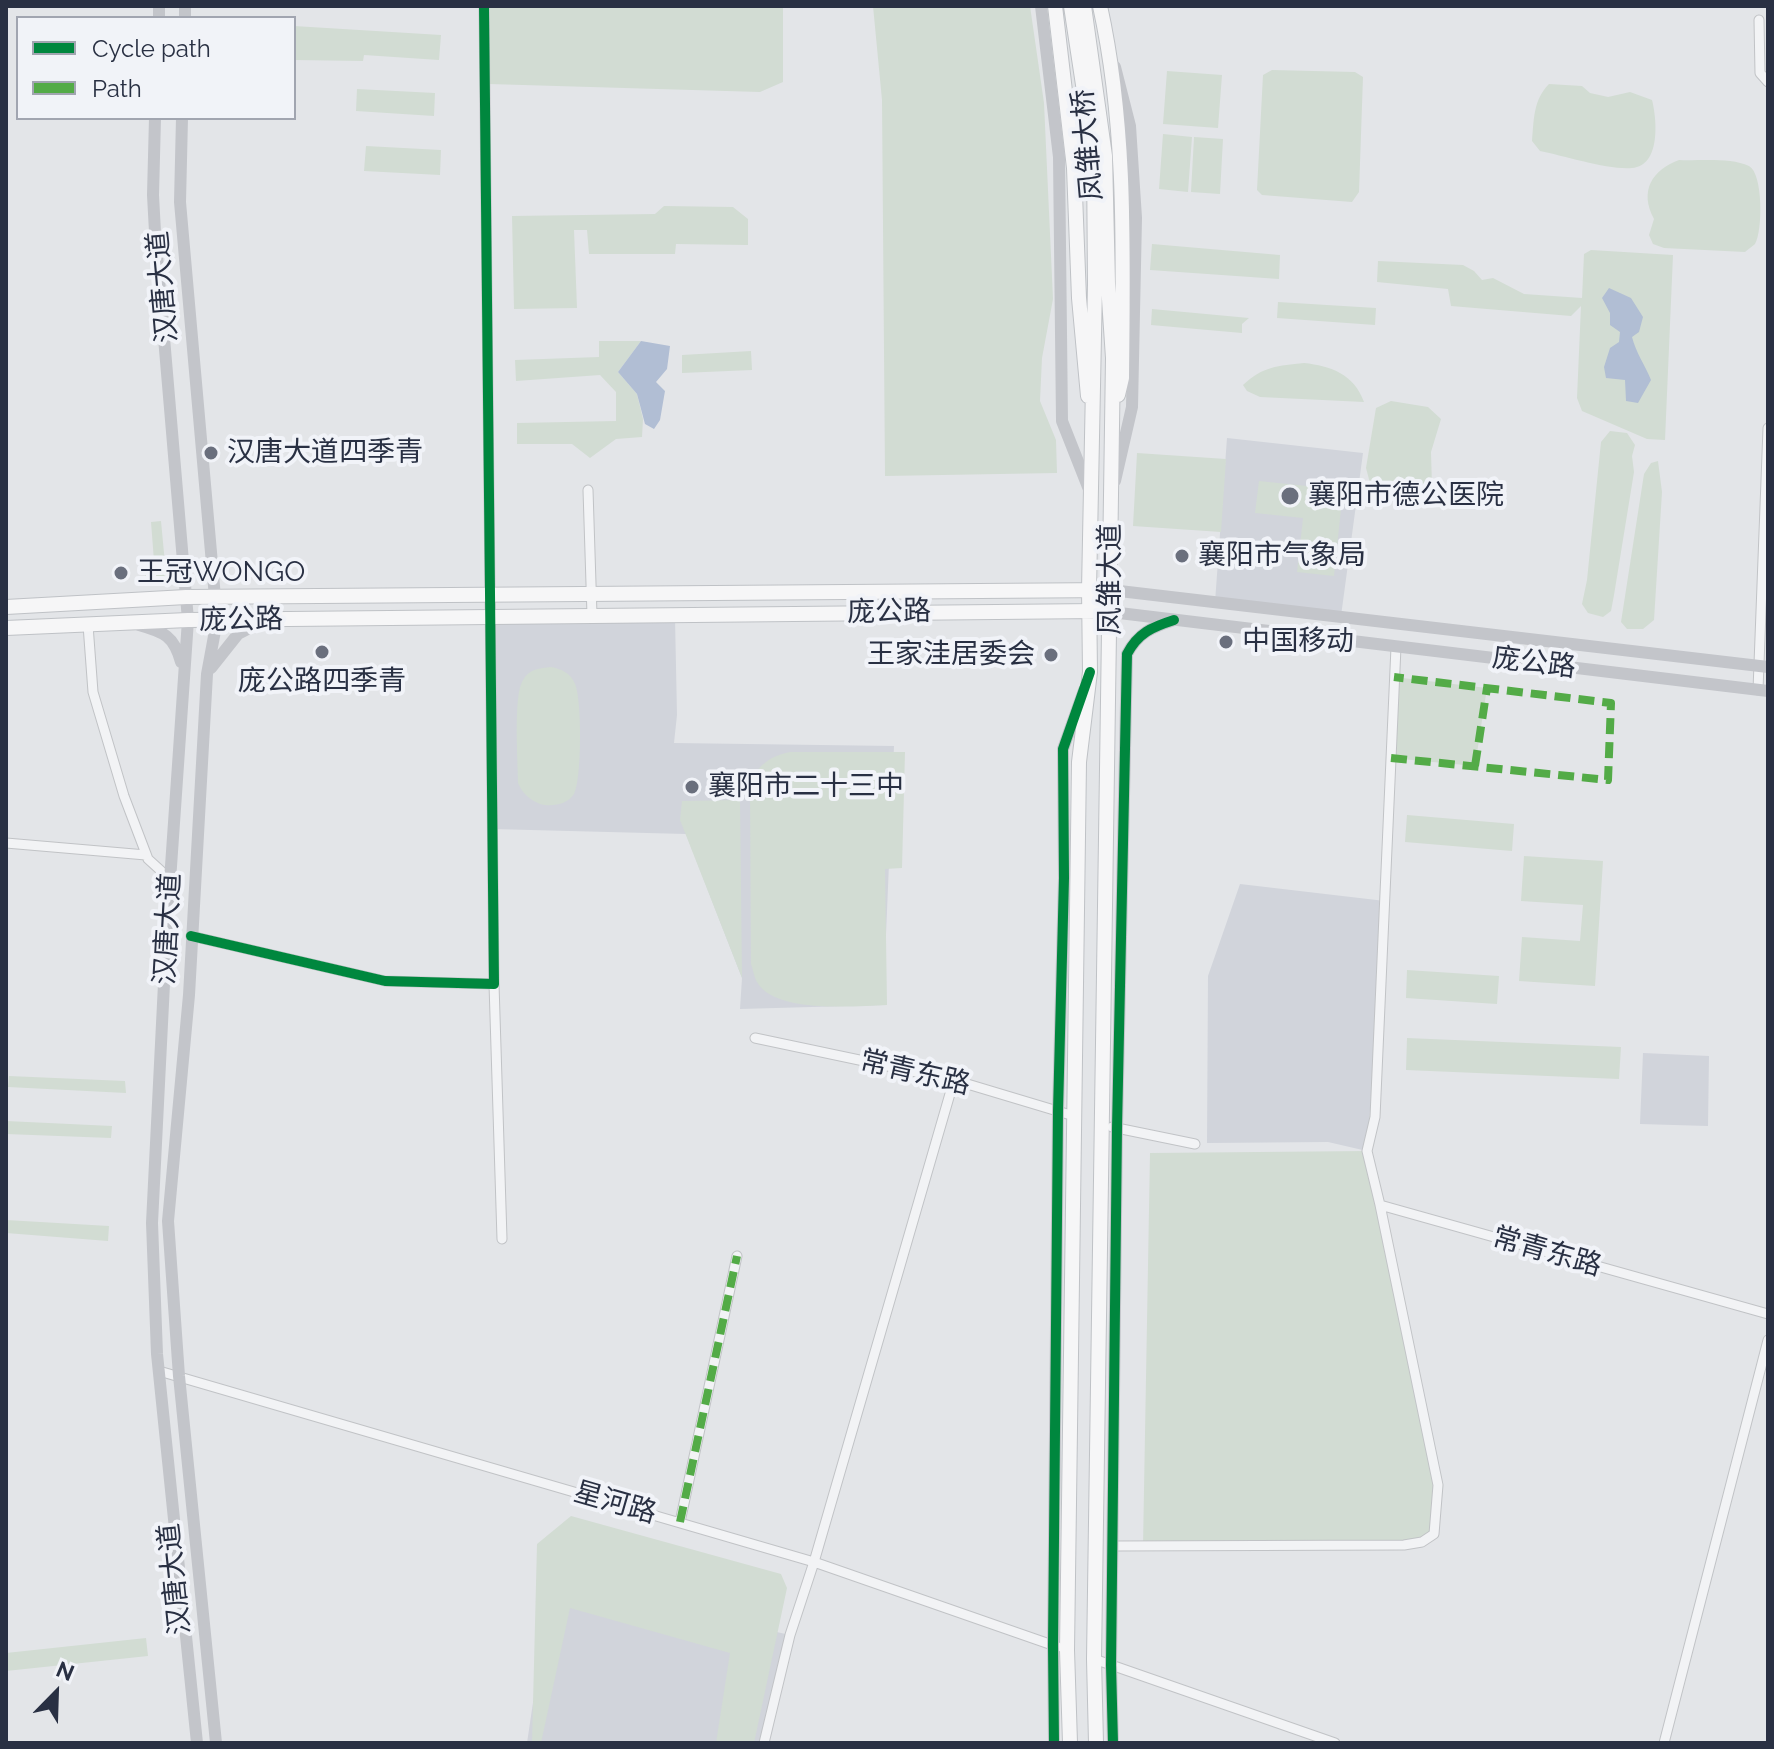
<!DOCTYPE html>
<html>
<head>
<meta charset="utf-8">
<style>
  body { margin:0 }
  #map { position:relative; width:1774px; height:1749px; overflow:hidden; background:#e3e5e8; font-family:Raleway,sans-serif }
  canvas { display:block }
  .frame { position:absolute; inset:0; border:8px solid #293043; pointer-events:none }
  .legend { position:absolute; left:16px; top:16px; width:280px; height:104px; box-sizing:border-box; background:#f1f3f8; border:2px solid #a1a5b0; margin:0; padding:10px 14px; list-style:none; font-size:24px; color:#293043 }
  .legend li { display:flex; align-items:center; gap:16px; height:40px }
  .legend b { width:40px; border:2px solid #a1a5b0 }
  .north { position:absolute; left:16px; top:1653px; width:80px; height:80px; -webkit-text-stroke:6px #f1f3f8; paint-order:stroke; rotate:23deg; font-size:22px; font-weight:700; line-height:32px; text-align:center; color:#293043 }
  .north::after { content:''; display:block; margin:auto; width:28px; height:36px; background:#293043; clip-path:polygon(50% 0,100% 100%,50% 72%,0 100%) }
</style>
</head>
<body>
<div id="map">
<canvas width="1774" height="1749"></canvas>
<div class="frame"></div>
<ul class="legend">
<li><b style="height:10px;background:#00873e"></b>Cycle path</li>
<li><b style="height:10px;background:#53ab47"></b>Path</li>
</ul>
<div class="north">N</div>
</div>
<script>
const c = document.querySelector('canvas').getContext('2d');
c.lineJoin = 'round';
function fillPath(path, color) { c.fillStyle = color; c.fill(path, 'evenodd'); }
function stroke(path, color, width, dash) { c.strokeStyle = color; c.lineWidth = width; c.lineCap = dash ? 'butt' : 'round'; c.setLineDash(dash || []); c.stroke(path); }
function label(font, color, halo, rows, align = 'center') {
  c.font = font + ' Raleway,"Noto Sans SC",sans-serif'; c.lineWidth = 8; c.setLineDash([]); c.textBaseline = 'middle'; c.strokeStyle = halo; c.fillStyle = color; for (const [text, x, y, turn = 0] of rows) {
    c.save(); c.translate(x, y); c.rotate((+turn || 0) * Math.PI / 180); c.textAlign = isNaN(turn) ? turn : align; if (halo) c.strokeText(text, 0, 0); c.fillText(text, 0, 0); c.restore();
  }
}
fillPath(new Path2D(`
  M1227,438L1363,453L1341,616L1215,602Z
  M490,617L675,618L677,715L674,743L894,746L883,1005L740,1009L742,978L686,834L492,829Z
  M1240,884L1385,901L1367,1151L1328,1142L1207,1143L1208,976Z
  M1643,1053L1709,1056L1708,1126L1640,1124Z
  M551,1581L790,1635L764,1743H527Z`), '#d1d4db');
fillPath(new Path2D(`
  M490,6H783V82L760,92L489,84Z
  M873,6H1030L1044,103L1053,299L1042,358L1040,401L1056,440L1057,473L885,476L882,100Z
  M294,26L441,35L439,60L364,55L363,61L294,60Z
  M1272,70L1355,72L1363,77L1359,192L1352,202L1262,195L1257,190L1263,75Z
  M1167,71L1222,75L1218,128L1163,124Z
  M1549,84L1582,86L1590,93L1608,97L1630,92L1652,100C1657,119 1661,166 1632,168C1608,170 1565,156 1540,151L1532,141C1534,120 1533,100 1549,84Z
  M357,89L435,93L434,116L356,111Z
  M1163,134L1192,137L1188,192L1159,189Z
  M1194,137L1223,139L1220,194L1191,192Z
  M366,146L441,150L440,175L364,171Z
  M1679,160C1699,161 1730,157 1749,166C1763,173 1763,231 1755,244C1752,247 1748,249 1745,252L1664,248L1653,244L1649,235L1654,219C1639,191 1652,170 1679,160Z
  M664,206L733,207L748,219V245L676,244L675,254H589L587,230H574L577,308L514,309L512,216L655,214Z
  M1152,244L1280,255L1279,279L1150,270Z
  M1591,250L1673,255L1665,440L1647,439L1582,411L1577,398L1581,306L1571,316L1451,306L1448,289L1377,282L1378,261L1463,265L1474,271L1482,280L1493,278L1524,294L1582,298L1584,254Z
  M1278,302L1376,308L1375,325L1277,318Z
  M1152,309L1249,318L1242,324V333L1151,325Z
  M599,341H641L618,372L637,394L643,419L642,437L616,439L590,458L572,444H517V423L616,421V392L600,375L516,381L515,360L599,357Z
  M751,351L752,370L682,373V355Z
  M1304,363C1331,366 1354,374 1364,402L1260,397L1247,391L1243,385C1263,366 1278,366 1304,363Z
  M1391,401L1428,407L1441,419L1431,452L1432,487L1423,494L1378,488L1370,483L1366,468L1376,408Z
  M1610,431L1627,433L1635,445L1632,456L1634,472L1614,595L1611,611L1603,617L1588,613L1582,604L1587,580L1601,442Z
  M1137,453L1226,459L1221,532L1133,526Z
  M1658,461L1662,492L1654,620L1643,629H1627L1621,622L1644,474L1651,463Z
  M1259,481L1336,489L1342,499L1334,576L1297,572L1303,518L1255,513Z
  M161,521L167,585L139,586L154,561L151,522Z
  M551,667C561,669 571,673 575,684C582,699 582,780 574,794C567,805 551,807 540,804C530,800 522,793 518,783C518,762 513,695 523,680C529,669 540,668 551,667Z
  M1394,677L1487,688L1475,766L1391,758Z
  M790,752H905L902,868L885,869L887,1005C855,1006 775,1014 757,982C754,977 753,969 751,964L750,784C757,765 771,756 790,752Z
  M740,800L742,978L680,820L682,801Z
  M1407,815L1514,824L1512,851L1405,842Z
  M1524,856L1603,861L1595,986L1519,981L1522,937L1580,941L1583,905L1521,901Z
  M1407,970L1499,976L1497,1004L1406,998Z
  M1407,1038L1621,1047L1619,1079L1406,1070Z
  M9,1076L125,1081L126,1093L8,1087Z
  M6,1121L112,1126L111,1138L6,1134Z
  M1367,1151L1438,1485L1434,1534L1422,1542L1143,1546L1150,1153Z
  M6,1220L109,1226L108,1241L6,1233Z
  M571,1516L781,1574L787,1588L754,1743H716L730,1653L570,1608L541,1743H532L537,1544Z
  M146,1638L148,1656L6,1671V1653Z`), '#d2dcd3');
fillPath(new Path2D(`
  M1609,288L1631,298L1643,317L1639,332L1632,337C1636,353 1645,365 1651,380L1638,403L1626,401L1625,380L1606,378L1604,367L1610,348L1619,342L1620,332L1610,325V313L1602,298Z
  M641,341L670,346L667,369L656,382L665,391L660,420L654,429L645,424L637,394L618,372Z`), '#b1bed4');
const street = new Path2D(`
  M1759,20L1760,73L1768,82
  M588,490L592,615
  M88,625L93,692L124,796L148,859L170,879
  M1396,647L1375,1117L1367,1151L1380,1205L1768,1314
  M1758,690L1768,428
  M6,843L146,855
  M191,936L385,981L494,984L484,6
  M494,984L502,1239
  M755,1038L954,1080L1074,1116
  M1112,1127L1195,1144
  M159,1371L814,1562L1058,1647
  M680,1522L737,1256
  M1113,1546L1404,1545L1422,1542L1434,1534L1438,1485L1380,1205
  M1094,1659L1335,1743
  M764,1743L790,1635L814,1562L954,1080
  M1664,1743L1768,1340`);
const primary = new Path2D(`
  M1055,6L1074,168L1079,298L1088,396
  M1084,6L1105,156L1108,284L1113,358L1094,1659L1096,1743
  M1100,6C1127,128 1123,254 1122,378L1118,395
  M6,607L186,597L1111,590
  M6,628L188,620L1097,611
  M1070,1743L1067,1650L1079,762L1090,672L1089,590L1095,284L1094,157L1071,6`);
stroke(street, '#c1c3c6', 11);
stroke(primary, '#bfc2c6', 16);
stroke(street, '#f2f3f5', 9);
stroke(new Path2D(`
  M1041,6L1059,157L1062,421L1090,492
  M159,18V6
  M185,18V6
  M1115,67L1130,126L1136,218L1132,407L1115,481
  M155,118L153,195L155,232L188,620L167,924L152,1223L157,1354L197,1743
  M182,118L180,202L217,620L207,674L189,995L168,1221L179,1376L216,1743
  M1111,590L1768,667
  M1111,612L1768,691
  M139,625C164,632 174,636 181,662
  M211,668L238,634L265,620
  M1054,1743L1053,1645L1058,1111L1064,878L1063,749L1084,690
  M1113,1743L1111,1665L1117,1128L1127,654C1138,633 1152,627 1174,620`), '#c3c5ca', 12);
stroke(primary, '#f6f6f7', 14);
stroke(new Path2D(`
  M1391,758L1608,780L1611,703L1394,677
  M1475,766L1487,688
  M680,1522L737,1256`), '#53ab47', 8, [16, 8]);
stroke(new Path2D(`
  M191,936L385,981L494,984L484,6
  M1054,1743L1053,1645L1058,1111L1064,878L1063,749L1090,672
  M1113,1743L1111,1665L1117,1128L1127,654C1138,633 1152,627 1174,620`), '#00873e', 10);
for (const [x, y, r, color] of [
  [211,453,8,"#6a6f7d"],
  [1290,496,10,"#6a6f7d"],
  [1182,556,8,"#6a6f7d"],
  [121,573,8,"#6a6f7d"],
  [1226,642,8,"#6a6f7d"],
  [322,652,8,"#6a6f7d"],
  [1051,655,8,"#6a6f7d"],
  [692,787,8,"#6a6f7d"]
]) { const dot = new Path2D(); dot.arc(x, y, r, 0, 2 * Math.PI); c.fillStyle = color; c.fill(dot); stroke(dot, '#f1f3f8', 3); }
label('28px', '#293043', '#f1f3f8', [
  ["凤雏大桥",1088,145,-95],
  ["汉唐大道",163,287,-95],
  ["凤雏大道",1111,579,-90],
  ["庞公路",889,612,-1],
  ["庞公路",241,620,-1],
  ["庞公路",1534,663,7],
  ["汉唐大道",168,929,-87],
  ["常青东路",915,1073,13],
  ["常青东路",1547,1252,16],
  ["星河路",615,1503,16],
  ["汉唐大道",175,1579,-96]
]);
label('28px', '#293043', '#f1f3f8', [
  ["汉唐大道四季青",227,453],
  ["襄阳市德公医院",1308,496],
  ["襄阳市气象局",1198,556],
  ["王冠WONGO",137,573],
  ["中国移动",1242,642],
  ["王家洼居委会",1035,655,"right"],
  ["庞公路四季青",322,682,"center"],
  ["襄阳市二十三中",708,787]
], 'left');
</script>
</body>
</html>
